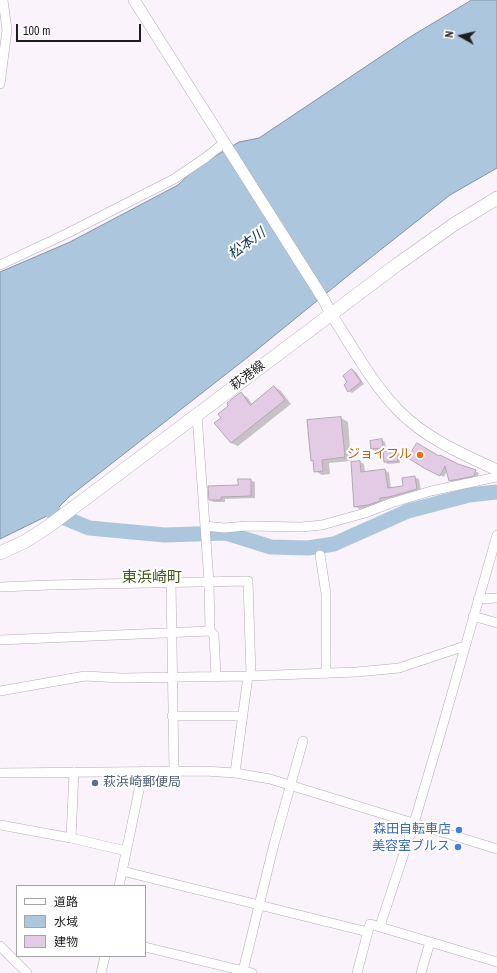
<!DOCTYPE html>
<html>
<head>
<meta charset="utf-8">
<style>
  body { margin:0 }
  #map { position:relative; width:497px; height:973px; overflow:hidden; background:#faf3fb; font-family:"Archivo Narrow","Noto Sans JP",sans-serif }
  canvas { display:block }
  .legend { position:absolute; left:16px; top:885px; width:130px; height:72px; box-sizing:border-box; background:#fff; border:1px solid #a5a4a5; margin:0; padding:5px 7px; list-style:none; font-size:12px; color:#1e1c1e }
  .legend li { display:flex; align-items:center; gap:8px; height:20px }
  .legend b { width:20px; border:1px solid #a5a4a5 }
  .north { position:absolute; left:441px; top:16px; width:40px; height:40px; -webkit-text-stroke:3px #fff; paint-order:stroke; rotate:278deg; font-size:11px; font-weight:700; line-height:16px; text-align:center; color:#1e1c1e }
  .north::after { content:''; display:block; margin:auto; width:14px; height:18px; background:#1e1c1e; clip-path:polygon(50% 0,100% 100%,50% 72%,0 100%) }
  .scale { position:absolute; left:16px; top:24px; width:125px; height:18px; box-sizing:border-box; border:2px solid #1e1c1e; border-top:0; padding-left:5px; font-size:12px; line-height:14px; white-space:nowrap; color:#1e1c1e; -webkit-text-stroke:3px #fff; paint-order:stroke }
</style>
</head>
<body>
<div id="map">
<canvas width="497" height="973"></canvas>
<ul class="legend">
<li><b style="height:5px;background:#fff"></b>道路</li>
<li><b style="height:11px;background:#acc6de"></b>水域</li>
<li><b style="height:11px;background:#e4cbe5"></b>建物</li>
</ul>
<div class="north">N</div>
<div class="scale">100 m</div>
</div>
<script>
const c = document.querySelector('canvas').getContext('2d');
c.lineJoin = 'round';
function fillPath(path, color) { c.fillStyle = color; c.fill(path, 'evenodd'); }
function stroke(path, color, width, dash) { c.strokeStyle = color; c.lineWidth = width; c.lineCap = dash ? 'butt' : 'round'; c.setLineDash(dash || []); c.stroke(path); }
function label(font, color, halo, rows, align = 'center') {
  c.font = font + ' "Archivo Narrow","Noto Sans JP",sans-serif'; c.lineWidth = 4; c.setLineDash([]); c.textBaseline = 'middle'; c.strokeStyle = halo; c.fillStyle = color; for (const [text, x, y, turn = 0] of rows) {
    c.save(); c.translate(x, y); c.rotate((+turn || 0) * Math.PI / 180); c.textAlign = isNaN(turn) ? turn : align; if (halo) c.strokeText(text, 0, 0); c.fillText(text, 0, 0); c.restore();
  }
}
const water = new Path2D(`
  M472,0H497V168L450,195L355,270L248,357L70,496L53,513L0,539V272L70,242L178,185L197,167L239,142L259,138L410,37Z`);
fillPath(water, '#acc6de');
stroke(water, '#8193a4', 1);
fillPath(new Path2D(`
  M352,370L356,372L364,384L352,393L349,391V383Z
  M274,387L280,390L291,404L238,446L231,443L222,418L230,406L241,394L247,397L252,404Z
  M341,418L348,422L351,461L329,463L330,474L322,475L315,471V461L312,460Z
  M382,440L385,442L386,449L375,451L372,449Z
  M397,452L400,454V463L388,464L385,462Z
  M409,457H439L479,473L477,478L454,483L450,480L447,471L444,477Z
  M360,462L364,464L365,473L385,470L389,473L391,488L404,487L414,477L419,479L421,491L394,499L384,501V503L373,507L359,509L355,506Z
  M250,480L255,482V498L225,499V502H214L210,500Z`), '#0003');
stroke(new Path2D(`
  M53,513L89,528L165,535L226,533L271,547L308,548L334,544L408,511L469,495L497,492`), '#acc6de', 15);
const building = new Path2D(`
  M352,369L361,382L348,392L344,385L347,382L343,376Z
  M274,386L285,400L231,443L214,423L221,418L218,414L228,406L227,403L241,392L250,405Z
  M341,417L345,457L322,460L323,471L314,472L313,460L311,461L307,420Z
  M382,439L383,448L371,449L370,441Z
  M417,443L439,456L440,455L458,464L476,470L474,476L449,481L445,466L440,476L424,468L408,458Z
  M397,451L398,461L384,462L383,452Z
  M360,461L361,472L385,469L388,488L403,486L402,478L415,476L417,489L389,497L380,498V501L368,505L354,507L351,462Z
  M238,479H251V496L221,497V500H209L208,486L238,485Z`);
fillPath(building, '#e4cbe5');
stroke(building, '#b0a9b0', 1);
const minor = new Path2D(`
  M0,84L7,30L3,0
  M0,265L68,233L174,179L205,158L224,143
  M197,415L209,582L210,631L214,635L216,676
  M205,526L224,528L246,526L301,527L322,525L365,513L391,503L431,491L497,477
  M320,555L326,594V674
  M171,582L174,771
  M0,587L49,585L248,581L251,676
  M478,599L497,598
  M473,616L497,623
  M0,640L210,631
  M0,691L85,676L121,678L248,676L357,672L399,668L465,646
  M172,716H242
  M0,773L205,771L235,773L270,779L497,849
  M235,773L248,676
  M0,825L71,838L126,851
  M71,838L74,772
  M122,871L368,932
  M119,886L143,771
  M380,926L414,823L440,735L497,535
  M0,946L27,973
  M145,947L252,973
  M243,971L274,844L303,741
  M101,973L105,956
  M357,973L370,924L497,962
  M421,973L430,942`);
const tertiary = new Path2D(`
  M134,0L324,300L331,314C352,346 371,382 398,410C425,438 462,454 497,470`);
const secondary = new Path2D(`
  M0,553L26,541L49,526L398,264L453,225L497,198`);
stroke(minor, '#b3acb3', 10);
stroke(tertiary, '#b3acb3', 12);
stroke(secondary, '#b3acb3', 14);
stroke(minor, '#fff', 9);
stroke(tertiary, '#fff', 11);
stroke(secondary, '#fff', 13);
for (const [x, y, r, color] of [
  [420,455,4,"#e8710a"],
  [95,783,4,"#5c6f8a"],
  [459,830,4,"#3f7fe0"],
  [458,847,4,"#3f7fe0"]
]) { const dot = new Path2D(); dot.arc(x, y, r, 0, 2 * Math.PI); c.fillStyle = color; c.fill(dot); stroke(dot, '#fff', 1.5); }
label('13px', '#1e1c1e', '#fff', [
  ["萩港線",248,376,-37]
]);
label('13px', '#c56008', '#fff', [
  ["ジョイフル",412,455]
], 'right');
label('13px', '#4e5e75', '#fff', [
  ["萩浜崎郵便局",103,783]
], 'left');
label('13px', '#366cbe', '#fff', [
  ["森田自転車店",451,830],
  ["美容室ブルス",450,847]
], 'right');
label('italic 14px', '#063354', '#fff', [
  ["松本川",247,244,-36]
]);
label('15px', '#405b16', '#fff', [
  ["東浜崎町",152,578]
]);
</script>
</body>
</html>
